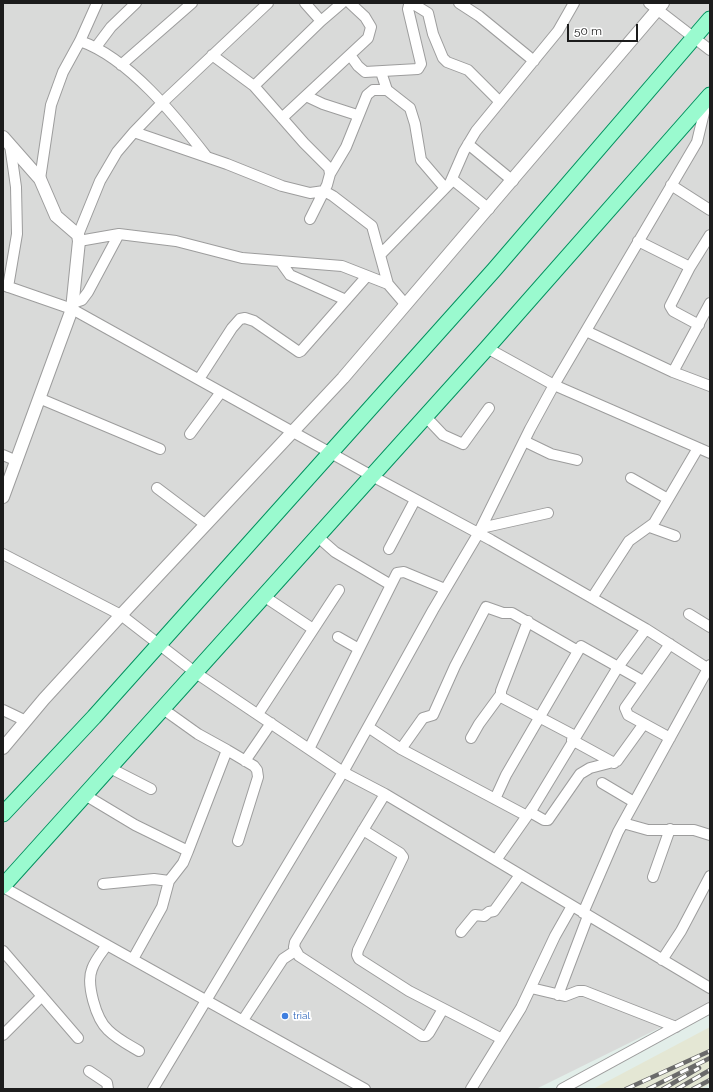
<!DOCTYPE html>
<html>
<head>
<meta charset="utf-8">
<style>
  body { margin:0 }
  #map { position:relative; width:713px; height:1092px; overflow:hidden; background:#e2eee9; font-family:Raleway,sans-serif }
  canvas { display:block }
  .frame { position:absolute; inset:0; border:4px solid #1c1c1c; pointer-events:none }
  .scale { position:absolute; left:567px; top:24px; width:71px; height:18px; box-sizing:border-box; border:2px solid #1c1c1c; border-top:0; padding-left:5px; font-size:12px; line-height:14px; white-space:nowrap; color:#1c1c1c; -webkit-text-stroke:3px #fff; paint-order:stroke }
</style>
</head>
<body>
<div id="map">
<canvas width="713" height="1092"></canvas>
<div class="frame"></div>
<div class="scale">50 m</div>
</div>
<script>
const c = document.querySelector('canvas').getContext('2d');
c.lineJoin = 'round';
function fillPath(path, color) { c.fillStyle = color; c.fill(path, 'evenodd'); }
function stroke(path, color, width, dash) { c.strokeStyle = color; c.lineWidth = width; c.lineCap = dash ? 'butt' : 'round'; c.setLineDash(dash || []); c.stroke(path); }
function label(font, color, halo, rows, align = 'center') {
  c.font = font + ' Raleway,sans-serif'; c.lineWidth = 3.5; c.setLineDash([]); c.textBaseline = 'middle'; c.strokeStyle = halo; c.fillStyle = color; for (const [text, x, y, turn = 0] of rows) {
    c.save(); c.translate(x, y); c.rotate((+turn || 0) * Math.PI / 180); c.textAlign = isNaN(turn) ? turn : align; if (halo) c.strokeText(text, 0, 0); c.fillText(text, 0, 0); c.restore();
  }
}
fillPath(new Path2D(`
  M3,3H710V1003L536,1089H3Z`), '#d9dad9');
fillPath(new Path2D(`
  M710,1027V1084L700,1089H593Z`), '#e4e7d4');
const minor = new Path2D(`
  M305,3L321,21
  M459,3L479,16L534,61
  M649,3L710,50
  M80,41C129,58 176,117 207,157
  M96,47L111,27L136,3
  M212,55L254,86L304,143L329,168L330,174L327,185L310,219
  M350,55L358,66L365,72L418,69L421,64L408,9L409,5H415L428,13L433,34L443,58L447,62L468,70L500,102
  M121,65L192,3
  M381,72L387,90L410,108L415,124L421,160L445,188
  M254,86L321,21L342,3
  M306,96L323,104L357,115
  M282,118L368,38L371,27L365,17L350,3
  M134,132L227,164L282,186L310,193L324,191L333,196L372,226L388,284
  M468,144L513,181
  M330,174L346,147L367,95L373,90H387
  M40,179L51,105L63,72L80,41L97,3
  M452,179L489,209
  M671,185L710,210
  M78,235L100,181L117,152L134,132L163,102L268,3
  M79,241L119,234L176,241L242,258L342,266L388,284L406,305
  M638,241L690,267
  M380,255L450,183L464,151L476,131L558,31L574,3
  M280,261L290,275L346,300
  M3,285L72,309L372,476L491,540L646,629L710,670
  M8,287L17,234L16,187L10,145
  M73,303L82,300L88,292L119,234
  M699,325L673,311L670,306L690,267L710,235
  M586,331L673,372L710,386
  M487,348L554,385L710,453
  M673,372L710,303
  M199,379L232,328L240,319L245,318L254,321L299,352L301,351L367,276
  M41,399L160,449
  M425,416L443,435L463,444L489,408
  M190,434L221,392
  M524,441L551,454L577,460
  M3,455L17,461
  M631,478L668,499
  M157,488L206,525
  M650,527L675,536
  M481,528L548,513
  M318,537L335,552L391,585
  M389,549L415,500
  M3,554L121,615L196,673L343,772L385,794L710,988
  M265,597L313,629
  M592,598L629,541L654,523L698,448
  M689,614L710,627
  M528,621L501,691V697L575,736
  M338,637L359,649
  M3,710L26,721
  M258,714L339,590
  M368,727L401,749L527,816
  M471,738L479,724L501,694
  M670,738L628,715L625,708L670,644
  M572,740L614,763
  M309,749L397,573L404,572L445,589
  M401,749L423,718L433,715L455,666L486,607L503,613H512L578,651
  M227,750L254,766L257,770L258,777L238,841
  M245,761L271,723
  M110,768L151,789
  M602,783L634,802
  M385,794L295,942L294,947L299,956L422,1036H426L429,1033L443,1009
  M85,795L135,825L188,851L227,750L198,734L163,709
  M495,799L506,775L581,646L643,681
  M530,812L544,820H548L580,774L590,768L617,761L643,725
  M623,823L648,830H694L710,835
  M363,830L400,853L403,857L358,950L357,955L359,959L409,991L502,1039
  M496,860L534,806L618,667L646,629
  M653,877L670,829
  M103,884L154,879L169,881
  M3,887L365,1089
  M583,913L618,832L710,665
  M461,932L475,915L484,916L489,912L494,911L520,875
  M107,945C102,952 95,960 92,969C86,984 96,1019 108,1030C117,1039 129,1045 139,1051
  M3,951L78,1038
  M133,959L162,907L169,881L183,863L188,851
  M662,960L681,931L710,876
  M531,988L565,996L578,991H584L676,1027
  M558,995L588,916
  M243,1020L283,959L295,951
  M3,1035L42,996
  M89,1071L107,1083L108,1089
  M153,1089L343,772L433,610L478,534L530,429L554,385L697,142L707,100
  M471,1089L521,1008L555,936L572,906
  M562,1089L710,1008`);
const tertiary = new Path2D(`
  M3,137L40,179L56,216L78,235L79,241L72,309L3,497
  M3,748L44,699L121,615L343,378L663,3`);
const primary = new Path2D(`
  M3,814L94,717L494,270L710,19
  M3,886L487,348L710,95`);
stroke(minor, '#9d9d9d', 12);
stroke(tertiary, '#9d9d9d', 14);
stroke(primary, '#02925f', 17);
stroke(minor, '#fff', 10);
stroke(tertiary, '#fff', 12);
stroke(primary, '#9afacf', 15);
const rail = new Path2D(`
  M626,1089L710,1051
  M648,1089L710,1058
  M663,1089L699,1068
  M677,1089L710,1070
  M693,1089L710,1080`);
stroke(rail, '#6a6a6a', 4.5);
stroke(rail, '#fff', 3, [9]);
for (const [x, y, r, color] of [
  [285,1016,4,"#3f7fe0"]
]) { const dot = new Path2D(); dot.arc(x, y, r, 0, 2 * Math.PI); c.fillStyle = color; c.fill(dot); stroke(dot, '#fff', 1.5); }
label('10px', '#366cbe', '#fff', [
  ["trial",293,1016]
], 'left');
</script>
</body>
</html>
